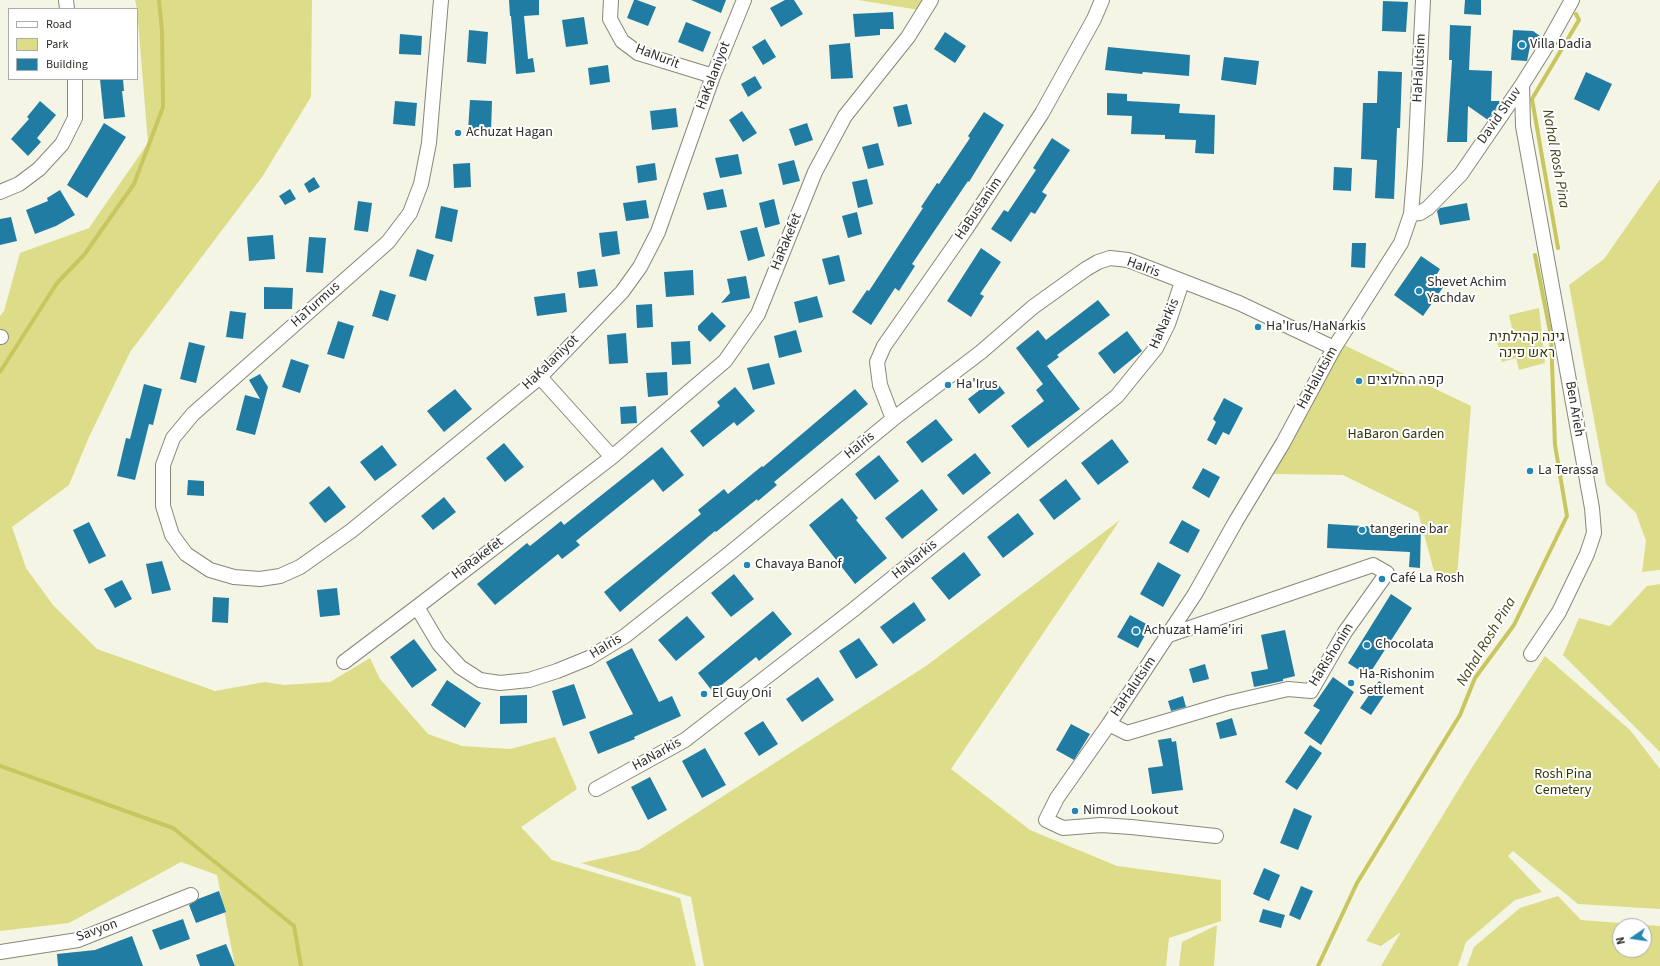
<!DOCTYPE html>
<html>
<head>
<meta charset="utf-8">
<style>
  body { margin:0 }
  #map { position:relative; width:1660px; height:966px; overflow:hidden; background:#f4f5e5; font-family:"Source Sans 3",sans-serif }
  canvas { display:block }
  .legend { position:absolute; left:8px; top:8px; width:130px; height:72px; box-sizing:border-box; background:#fff; border:1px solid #ababa9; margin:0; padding:5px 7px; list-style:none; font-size:12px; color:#2e2e28 }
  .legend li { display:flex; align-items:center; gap:8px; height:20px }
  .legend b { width:20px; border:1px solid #ababa9 }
  .north { position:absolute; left:1612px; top:918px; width:40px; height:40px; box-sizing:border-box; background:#fff; border:1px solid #ababa9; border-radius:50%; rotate:257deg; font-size:11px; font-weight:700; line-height:16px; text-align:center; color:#2e2e28 }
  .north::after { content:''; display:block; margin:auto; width:14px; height:18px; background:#2287b1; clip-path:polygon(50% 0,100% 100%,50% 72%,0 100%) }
</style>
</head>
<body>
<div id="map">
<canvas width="1660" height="966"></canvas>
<ul class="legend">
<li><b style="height:5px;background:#fff"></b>Road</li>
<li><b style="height:11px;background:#dddd89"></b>Park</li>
<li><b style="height:11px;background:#217ca3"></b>Building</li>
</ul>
<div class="north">N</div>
</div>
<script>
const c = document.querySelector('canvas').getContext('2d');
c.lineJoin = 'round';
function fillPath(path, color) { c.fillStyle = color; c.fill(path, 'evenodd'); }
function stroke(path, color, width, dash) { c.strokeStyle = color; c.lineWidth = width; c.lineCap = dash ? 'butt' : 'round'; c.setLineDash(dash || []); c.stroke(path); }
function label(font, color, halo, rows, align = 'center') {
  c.font = font + ' "Source Sans 3",Heebo,sans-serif'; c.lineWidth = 4; c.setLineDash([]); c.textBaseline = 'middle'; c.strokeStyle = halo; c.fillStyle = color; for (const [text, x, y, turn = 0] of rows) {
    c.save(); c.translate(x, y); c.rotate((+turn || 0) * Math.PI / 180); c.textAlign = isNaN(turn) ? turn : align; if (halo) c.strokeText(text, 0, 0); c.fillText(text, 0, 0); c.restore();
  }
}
fillPath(new Path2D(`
  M135,0H312L311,97L262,177L130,352L89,437L69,485L12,527L26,568L53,605L97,649L215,691L265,682L284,685L330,682L370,658L380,679L428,734L462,746L510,749L555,737L577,789L521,827L552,860L680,898L696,966H235L217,875L181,862L69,923L0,931V316L4,311L20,253L89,228L148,143L137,9Z
  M858,0H931L925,11Z
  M1660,179V570L1642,572L1646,541L1636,513L1606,484L1569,285L1604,259Z
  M1539,308L1545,363L1519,370L1516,358L1502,362L1497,342L1514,337L1509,315Z
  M1344,345L1471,406L1457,577L1434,571L1418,512L1343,475L1271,474Z
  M1120,520L951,769L1030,830L1117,866L1221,880V921L1169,938L1166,966H704L691,897L581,863L639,850L926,666Z
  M1660,584V752L1563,655L1579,618L1610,626L1647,586Z
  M1545,656L1630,730L1660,769V909L1578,904L1513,851L1508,856L1542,892L1515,900L1466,942L1458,966H1381L1401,932L1381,946L1366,941L1471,769Z
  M1558,896L1581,920L1660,926V966H1467L1474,947L1520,908ZM1620,926H1644V950H1620Z
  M1217,925L1214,966H1179L1182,942Z`), '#dddd89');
stroke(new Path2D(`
  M1558,248L1532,99L1579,20L1576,14
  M0,372L57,283L84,255L134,184L163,107L162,31L159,0
  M0,766L173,828L294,926L301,966
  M1318,966L1357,883L1460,715L1475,678L1514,625L1567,516L1555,445L1551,336L1535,255`), '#c7c65f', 4);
fillPath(new Path2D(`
  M509,0H539V15L524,16L528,59L533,58L535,72L516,74L511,16H510Z
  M634,0H637L656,7L648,26L627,18Z
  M691,0H726L721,13Z
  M785,0H794L803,14L781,27L770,8Z
  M1465,0H1481V15L1464,14Z
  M1383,1L1408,2L1406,32L1382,31Z
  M893,12L894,29H880V35L855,37L853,14Z
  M584,17L588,44L566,47L562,20Z
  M686,22L711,32L703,52L678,42Z
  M1450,25L1471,26L1469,70L1492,71L1491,101H1501L1488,120L1468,106L1467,142H1447L1452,60H1449Z
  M469,30L488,32L486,64L467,62Z
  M1513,30L1533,31L1540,36L1538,43L1536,45L1530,46L1527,61L1511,60Z
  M945,32L966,46L955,63L934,49Z
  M400,34L422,36L421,55L399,54Z
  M765,39L776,57L763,65L752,47Z
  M850,43L853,78L831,79L829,45Z
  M1108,47L1190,55L1189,76L1143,72L1142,74L1105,70Z
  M1224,57L1259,61L1256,85L1221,80Z
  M608,65L610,82L590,85L588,68Z
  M1378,71L1402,72L1400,128H1397L1394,199L1375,198L1377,160L1361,159L1363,103H1377Z
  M1586,72L1612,84L1599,111L1574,99Z
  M755,76L762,88L748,97L741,84Z
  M100,79H123L124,91H122L125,117L104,119Z
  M1107,93L1127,94V101L1180,104L1179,113L1215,115L1214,154L1195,153L1196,140L1165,139V135L1131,134L1132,116L1107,115Z
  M470,100L492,101L491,132L468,131Z
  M40,101L56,115L37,138L41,142L28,156L11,139L29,119L27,117Z
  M395,101L417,103L415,126L393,124Z
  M907,104L912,124L898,127L893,107Z
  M676,108L678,127L652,130L650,111Z
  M742,111L757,133L743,142L729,120Z
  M984,112L1004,125L969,182L968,181L912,264L915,266L899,291L895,288L871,325L852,312L867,290L869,291L923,208L921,207L937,183L939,184L970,138L968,136Z
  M104,123L126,137L87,198L67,185Z
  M807,123L813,140L795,146L789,129Z
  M1052,138L1070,150L1042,192L1047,195L1035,214L1031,212L1011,242L991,229L1004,210L1008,212L1036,170L1033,168Z
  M878,143L884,165L868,169L862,147Z
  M738,154L742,174L720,178L715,158Z
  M794,160L800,181L783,185L778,164Z
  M470,163L471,187L454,188L453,164Z
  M655,163L657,180L638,183L636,166Z
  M1334,167L1352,168L1351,191L1333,190Z
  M314,177L320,187L309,193L304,184Z
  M867,179L873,204L858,208L852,182Z
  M290,189L296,199L285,205L279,196Z
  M723,189L727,207L707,210L703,193Z
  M60,190L75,215L56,226L35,234L26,210L48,201L47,198Z
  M774,199L780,224L765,228L759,203Z
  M646,200L649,218L626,221L623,203Z
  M358,201L372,203L368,232L354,230Z
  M1467,203L1470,220L1440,225L1437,211L1440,208Z
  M441,206L458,210L452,242L435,238Z
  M857,212L862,234L848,238L842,216Z
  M11,217L17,241L0,245V219Z
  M757,227L765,256L748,261L740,231Z
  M617,231L620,254L602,257L599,233Z
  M273,235L275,259L249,261L247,237Z
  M309,237L326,238L323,273L306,272Z
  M1352,243H1366L1365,268L1351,267Z
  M981,248L1001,262L980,294L984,296L971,317L947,301Z
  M417,249L434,255L426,281L409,276Z
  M839,255L845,281L829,285L822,259Z
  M1421,256L1440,269L1434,279L1444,286L1423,316L1394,295Z
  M595,269L598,286L579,288L577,272Z
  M693,270L694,295L666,297L664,272Z
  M746,276L750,298L721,303L730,293L727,279Z
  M264,287L293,288L292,309H264Z
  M380,290L396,295L388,321L372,316Z
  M565,293L567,312L537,316L534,297Z
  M817,296L823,317L799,323L794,302Z
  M1098,300L1110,315L1057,355L1059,357L1047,366L1080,409L1028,448L1011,426L1044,401L1036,390L1043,384L1016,348L1038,330L1046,340Z
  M652,304L653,327L637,328L636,305Z
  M230,311L246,313L243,339L226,337Z
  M712,312L726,326L710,342L698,330V326Z
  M338,321L354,326L344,359L327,354Z
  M796,330L802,352L779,358L774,336Z
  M1127,331L1142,351L1114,374L1098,353Z
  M626,333L628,363L609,364L607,335Z
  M690,341L691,364L672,365L671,342Z
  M189,342L205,346L196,383L180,379Z
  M291,359L309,365L300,393L282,387Z
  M769,363L775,384L753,390L747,368Z
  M667,372L668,395L648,397L646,373Z
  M260,374L268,387L255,435L236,430L245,395L260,399L249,380Z
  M994,379L1005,393L979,414L968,399Z
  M144,384L162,389L153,425L149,424L135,480L117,476L126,438L130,439Z
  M735,387L755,411L737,426L734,422L703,447L690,431L720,406L717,402Z
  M455,389L472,409L444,432L427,411Z
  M855,389L868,404L774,482L777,485L758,501L757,499L716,532L715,531L620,612L604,592L701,514L698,510L724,489L728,494L762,466L763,467Z
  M1224,398L1243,408L1229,435L1223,432L1216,445L1207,440L1216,422L1213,419Z
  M636,406L637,423L621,424L620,407Z
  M936,419L953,440L922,463L906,442Z
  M1112,439L1129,462L1098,485L1081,463Z
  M504,443L524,467L505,482L486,458Z
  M382,445L397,465L375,481L360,462Z
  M662,447L684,475L663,492L653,479L576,541L580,545L562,559L558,554L495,605L477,584L527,543L530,546L561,521L564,525Z
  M975,453L991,473L963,495L947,475Z
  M879,455L899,481L875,500L855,474Z
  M1203,468L1220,477L1209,498L1192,488Z
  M1066,479L1081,499L1054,520L1039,500Z
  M188,480L204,481V496L187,495Z
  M329,486L346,507L325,523L309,503Z
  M922,489L938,510L902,539L885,518Z
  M444,497L456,512L433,530L421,516Z
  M842,498L858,518L856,520L887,558L855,584L809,525Z
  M1018,513L1034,534L1003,558L987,537Z
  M1182,520L1200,530L1188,553L1169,543Z
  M89,522L106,556L89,564L73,530Z
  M1328,524L1379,527V525L1421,526L1420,568L1409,567L1410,552L1327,548Z
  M964,552L981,575L949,600L931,578Z
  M162,561L171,590L152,594L146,564Z
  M1158,562L1181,575L1163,607L1140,594Z
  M734,574L754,599L731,617L711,593Z
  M122,580L132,599L115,608L104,589Z
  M337,588L340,615L320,617L317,590Z
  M1391,594L1412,608L1368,676L1348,663Z
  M213,597L229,598L228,623L212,622Z
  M914,602L926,620L893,644L880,627Z
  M773,611L792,634L759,661L756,657L713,692L698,673Z
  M1130,615L1150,626L1138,648L1117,637Z
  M687,616L705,637L676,661L658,640Z
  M1285,630L1295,676L1283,679V681L1254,687L1251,672L1268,669L1261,635Z
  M859,638L878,665L856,679L839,651Z
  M414,639L437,670L412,688L390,657Z
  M632,648L659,702L672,696L681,716L634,737L635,739L598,754L589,732L633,714L606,662Z
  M1205,664L1209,679L1193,683L1189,669Z
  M818,677L834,700L802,722L786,699Z
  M1333,677L1354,692L1321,745L1304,733L1320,710L1313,706Z
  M447,680L481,703L465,728L431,705Z
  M1379,681L1389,688L1371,715L1360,708Z
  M574,684L586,718L563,726L552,691Z
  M527,695V723L500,724V696Z
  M1183,696L1186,707L1171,711L1168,701Z
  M1232,718L1237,735L1220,739L1216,723Z
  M763,721L778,744L759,756L744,733Z
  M1071,724L1090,734L1074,760L1056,750Z
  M1171,738L1172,742L1176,741L1183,790L1152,794L1148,768L1163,766L1158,740Z
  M1310,745L1322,753L1297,790L1285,782Z
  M705,748L726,785L702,798L682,761Z
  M650,777L667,810L648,820L631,787Z
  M1294,808L1312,816L1298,850L1280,843Z
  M1264,868L1280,875L1269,901L1253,894Z
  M1301,886L1313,891L1300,920L1289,915Z
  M219,891L226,912L196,923L189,905L198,899Z
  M1263,909L1285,915L1281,928L1259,922Z
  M183,919L190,939L160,950L152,930Z
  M132,936L143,966H58L57,954L95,950Z
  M226,944L235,966H200L196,955Z`), '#217ca3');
const street = new Path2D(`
  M66,0L67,9
  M441,0L429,143L421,184L410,213L388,242L193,414L173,438L163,465V506L172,535L186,554L210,570L234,577L260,579L280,576L300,567L351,531L540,377L622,292L640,267L658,232L713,76L744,0
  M611,0L610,19L622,41L638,53L713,76
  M1522,85L1523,126L1592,508L1594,533L1587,554L1559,612L1531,654
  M0,192L19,184L39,169L62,144L75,118V79
  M1411,214L1420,213L1428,208L1461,174L1522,85L1547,45L1572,0
  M0,337H1
  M540,377L612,457
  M893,419L880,385L877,362L884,346L966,229L1042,113L1094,19L1102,0
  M417,607L439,644L460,667L480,680L500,683L529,680L557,671L589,658L625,636L730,553L893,419L981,352L1033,307L1086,269L1098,262L1110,258L1128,260L1239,303L1334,348
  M344,662L417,607L612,457L725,361L758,314L815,172L845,116L908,37L931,0
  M1109,724L1127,733L1228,703L1288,689L1311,691L1345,632L1387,573L1373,565L1169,635
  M596,789L685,740L853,610L1117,396L1156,348L1168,324L1182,282
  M1216,836L1131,827L1101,825L1063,828L1046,820L1057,798L1109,724L1195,594L1236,521L1283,443L1334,348L1401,243L1411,214L1415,164L1423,0
  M0,952L78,940L191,895`);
stroke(street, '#878879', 16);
stroke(street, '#fff', 14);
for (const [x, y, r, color] of [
  [1522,45,4,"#2287b1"],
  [458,133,4,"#2287b1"],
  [1419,291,4,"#2287b1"],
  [1258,327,4,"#2287b1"],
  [1359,381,4,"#2287b1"],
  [948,385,4,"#2287b1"],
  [1530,471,4,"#2287b1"],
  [1362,530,4,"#2287b1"],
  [747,565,4,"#2287b1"],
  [1382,579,4,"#2287b1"],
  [1136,631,4,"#2287b1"],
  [1367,645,4,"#2287b1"],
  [1351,683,4,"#2287b1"],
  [704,694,4,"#2287b1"],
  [1075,811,4,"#2287b1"]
]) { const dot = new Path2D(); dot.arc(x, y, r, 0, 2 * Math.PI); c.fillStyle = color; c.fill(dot); stroke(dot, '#fff', 1.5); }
label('14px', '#2e2e28', '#fff', [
  ["Villa Dadia",1530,45],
  ["Achuzat Hagan",466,133],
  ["Shevet Achim",1427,283],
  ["Yachdav",1427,299],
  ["Ha'Irus/HaNarkis",1266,327],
  ["קפה החלוצים",1367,381],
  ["Ha'Irus",956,385],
  ["La Terassa",1538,471],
  ["tangerine bar",1370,530],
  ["Chavaya Banof",755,565],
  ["Café La Rosh",1390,579],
  ["Achuzat Hame'iri",1144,631],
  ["Chocolata",1375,645],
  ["Ha-Rishonim",1359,675],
  ["Settlement",1359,691],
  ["El Guy Oni",712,694],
  ["Nimrod Lookout",1083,811]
], 'left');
label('14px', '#2e2e28', '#fff', [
  ["HaNurit",657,57,21],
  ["HaHalutsim",1420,68,-87],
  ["HaKalaniyot",714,76,-69],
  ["David Shuv",1500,116,-55],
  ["HaBustanim",979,209,-56],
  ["HaRakefet",787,242,-68],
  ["HaIris",1143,268,20],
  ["HaTurmus",316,305,-42],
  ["HaNarkis",1165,324,-66],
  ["HaKalaniyot",551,363,-44],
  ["HaHalutsim",1318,378,-61],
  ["Ben Arieh",1574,409,80],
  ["HaIris",860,446,-39],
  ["HaRakefet",478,559,-37],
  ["HaNarkis",915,560,-39],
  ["HaIris",606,647,-31],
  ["HaRishonim",1332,655,-58],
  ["HaHalutsim",1134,687,-56],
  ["HaNarkis",657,755,-29],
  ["Savyon",97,931,-20]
]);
label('14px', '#363508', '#fff', [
  ["גינה קהילתית",1527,338],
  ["ראש פינה",1527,354],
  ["HaBaron Garden",1396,435],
  ["Rosh Pina",1563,775],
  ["Cemetery",1563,791]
]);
label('italic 15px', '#434217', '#fff', [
  ["Nahal Rosh Pina",1555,159,80],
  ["Nahal Rosh Pina",1487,642,-59]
]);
</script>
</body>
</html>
